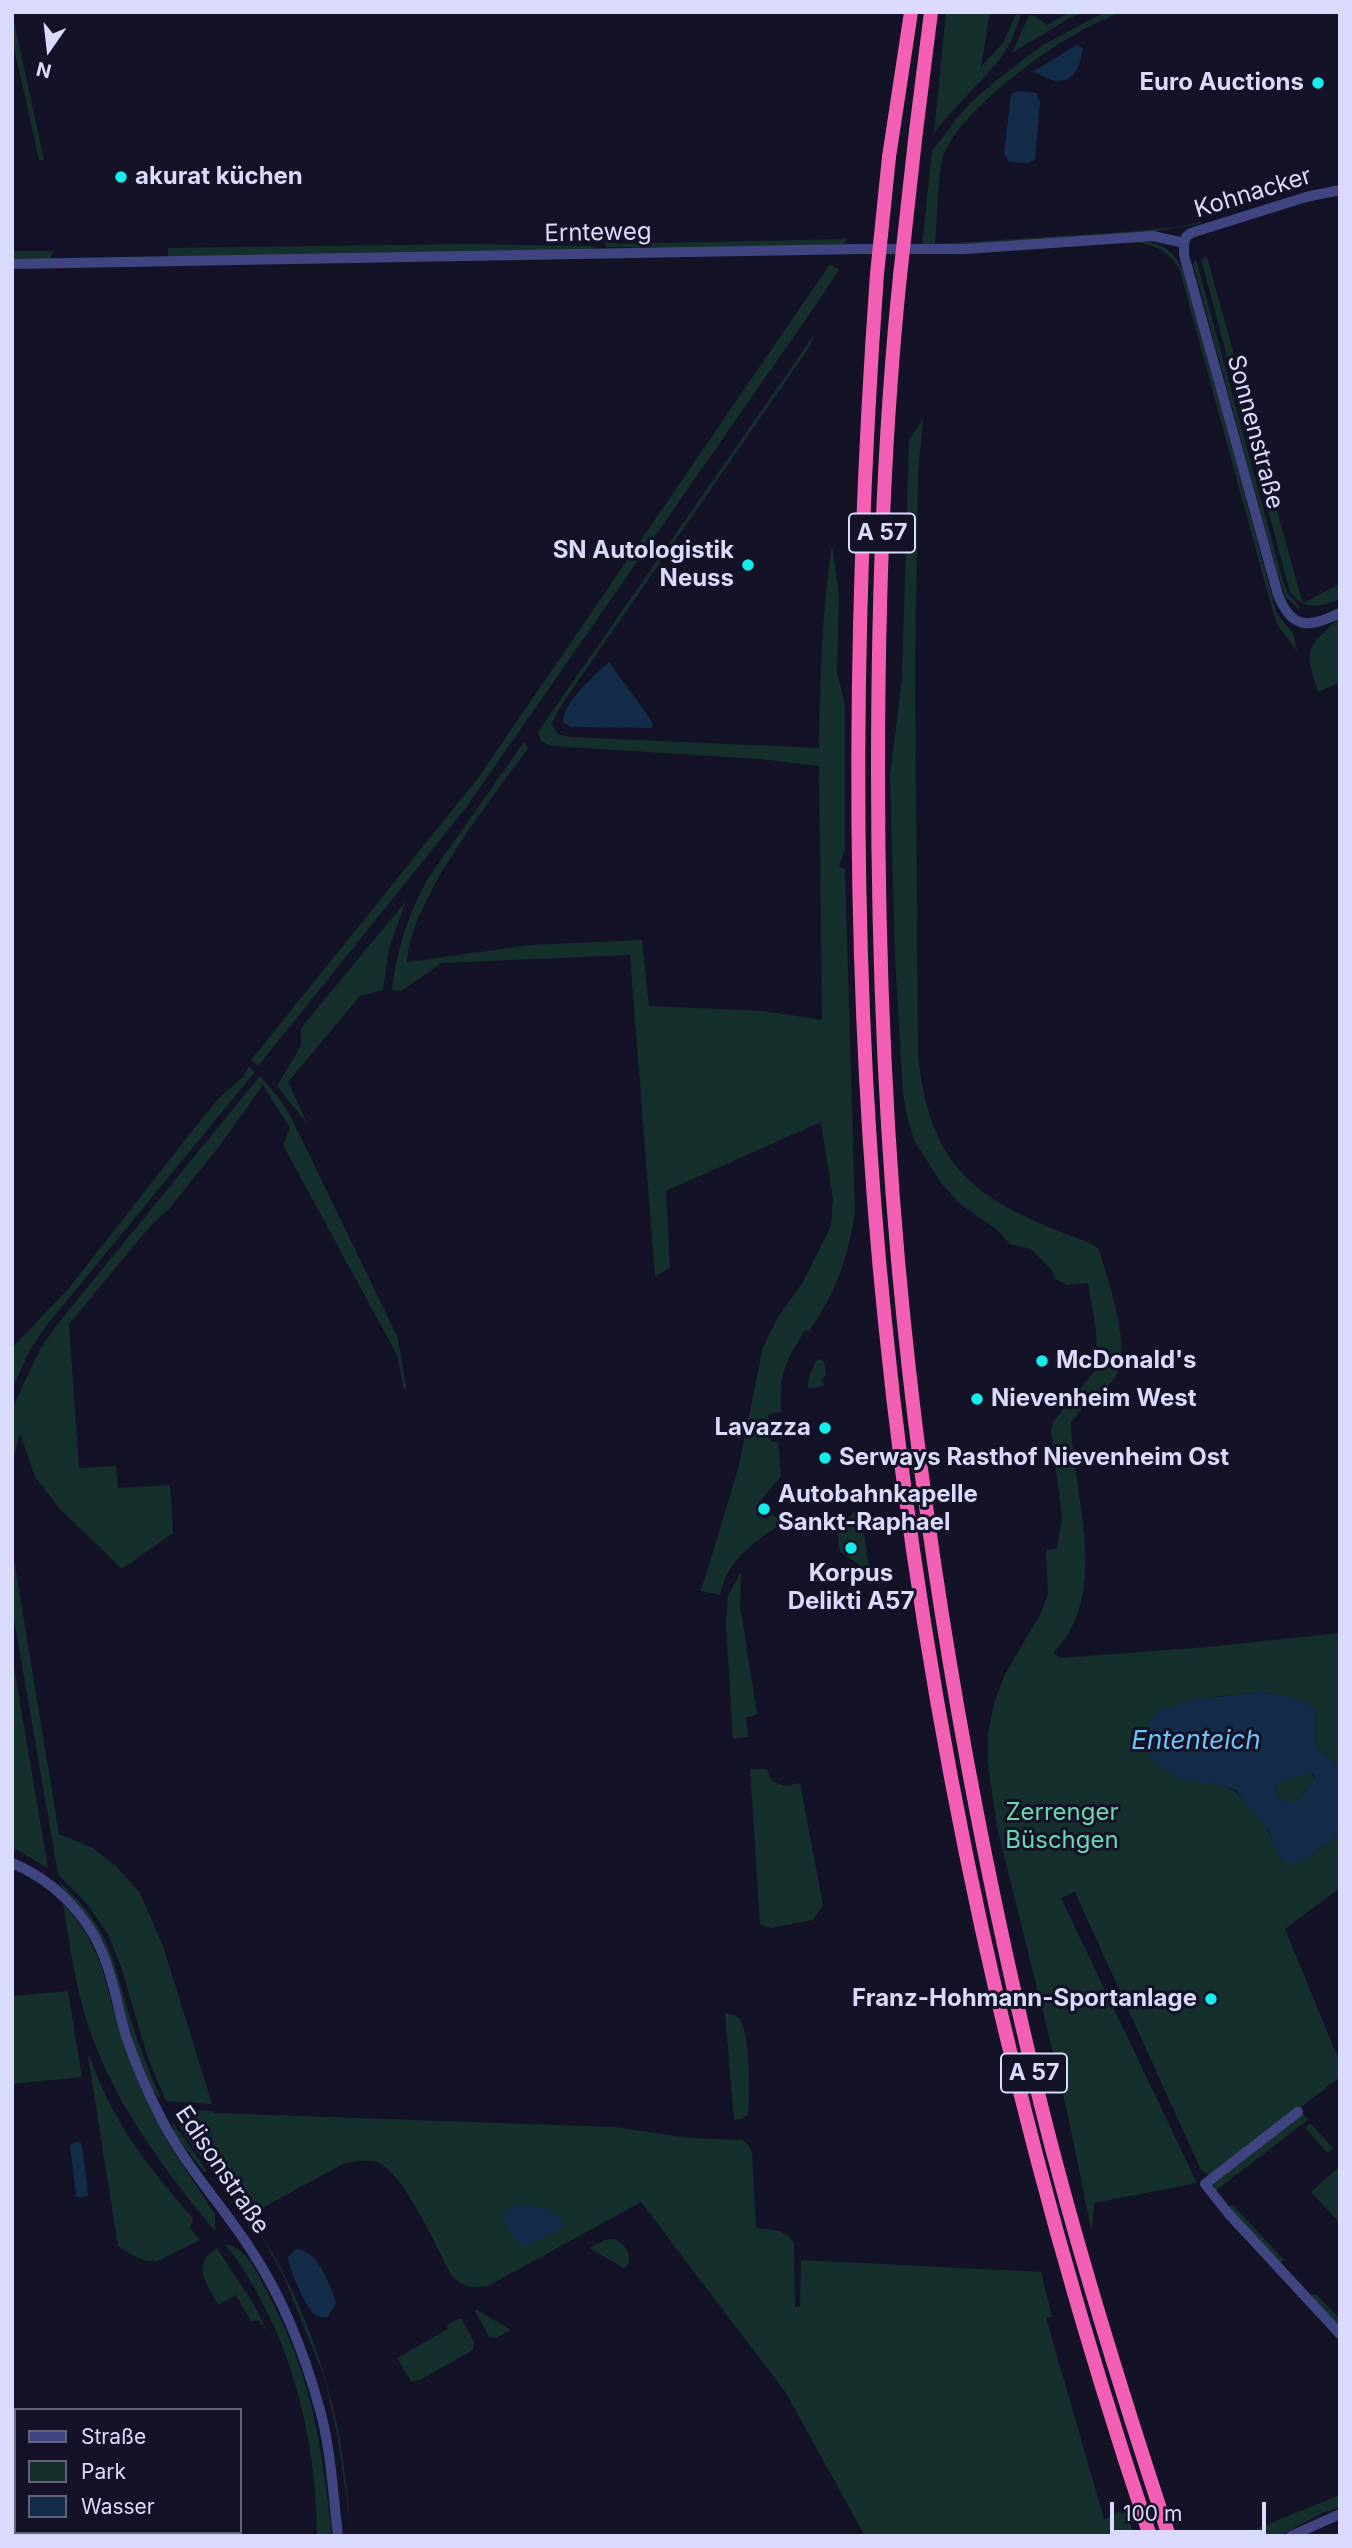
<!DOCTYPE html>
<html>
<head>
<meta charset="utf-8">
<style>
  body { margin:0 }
  #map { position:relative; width:1352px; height:2548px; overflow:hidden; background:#131226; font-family:Inter,sans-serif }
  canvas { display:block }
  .frame { position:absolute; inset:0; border:14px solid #dadafc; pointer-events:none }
  .legend { position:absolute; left:14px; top:2408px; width:228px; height:126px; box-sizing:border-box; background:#131226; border:2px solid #63627c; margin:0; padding:9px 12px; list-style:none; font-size:21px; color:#dadafc }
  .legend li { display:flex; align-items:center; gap:14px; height:35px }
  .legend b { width:35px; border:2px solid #63627c }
  .north { position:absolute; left:14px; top:14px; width:70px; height:70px; -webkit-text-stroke:5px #131226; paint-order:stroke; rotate:194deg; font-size:19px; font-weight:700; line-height:28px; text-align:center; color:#dadafc }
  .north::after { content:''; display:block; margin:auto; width:24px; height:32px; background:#dadafc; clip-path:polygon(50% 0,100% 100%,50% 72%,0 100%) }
  .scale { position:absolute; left:1110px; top:2502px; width:156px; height:32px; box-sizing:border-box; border:4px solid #dadafc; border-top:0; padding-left:9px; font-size:21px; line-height:24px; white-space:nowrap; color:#dadafc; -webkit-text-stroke:5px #131226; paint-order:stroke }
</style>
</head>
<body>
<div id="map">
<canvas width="1352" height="2548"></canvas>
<div class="frame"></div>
<ul class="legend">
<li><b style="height:9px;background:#404581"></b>Straße</li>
<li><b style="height:19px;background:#15302c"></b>Park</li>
<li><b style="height:19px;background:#132c49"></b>Wasser</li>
</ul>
<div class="north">N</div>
<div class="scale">100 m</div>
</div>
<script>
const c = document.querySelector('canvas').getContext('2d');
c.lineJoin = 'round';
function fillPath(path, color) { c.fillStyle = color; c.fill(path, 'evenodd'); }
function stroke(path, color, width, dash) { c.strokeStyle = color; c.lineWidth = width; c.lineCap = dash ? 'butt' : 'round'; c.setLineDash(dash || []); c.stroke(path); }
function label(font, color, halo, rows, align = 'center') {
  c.font = font + ' Inter,sans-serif'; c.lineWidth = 6; c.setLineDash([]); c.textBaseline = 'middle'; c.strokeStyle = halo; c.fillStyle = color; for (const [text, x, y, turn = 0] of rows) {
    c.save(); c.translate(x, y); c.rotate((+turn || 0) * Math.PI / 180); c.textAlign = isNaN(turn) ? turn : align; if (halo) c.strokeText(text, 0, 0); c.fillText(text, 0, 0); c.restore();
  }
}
fillPath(new Path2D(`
  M12,12L44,160H39L12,38Z
  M946,12H990L981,67L1003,43L1016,14L1021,15C1017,25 1014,36 1009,45C989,78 957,102 934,133Z
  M1070,12H1085L1070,18L1012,53L1029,15L1035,16L1047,25Z
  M1105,12H1123C1070,28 967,103 944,153C938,167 937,225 935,244L1111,233L1179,227L1200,222V224L1151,232L1017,244L922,246L932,151L959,116L970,103L993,83L1041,46Z
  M847,239L844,244L735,249L606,247L605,244L606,240L619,244Z
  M1137,240C1161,243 1173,249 1184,272L1277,614L1293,633L1297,651L1279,627L1274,616L1180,271C1169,251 1158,246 1136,242L937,256Z
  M470,244L595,246L592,251L168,257V248Z
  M12,251H53L50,260L12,261Z
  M1207,257L1302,601L1305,602L1340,584V599C1321,607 1304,611 1290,592L1201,259Z
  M1196,259L1283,582L1288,594L1300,607L1299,610L1285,596L1276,568L1193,264Z
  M830,264L839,270L822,296L465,809L258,1066L251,1060L478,778Z
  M814,335L810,346L562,704L551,724L558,734L570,737L819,748C820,680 822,612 832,544L839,595L837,672L845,705V850L839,866L845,869L855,1212C848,1257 836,1293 809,1331L805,1330C787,1359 777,1376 782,1412L768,1414L771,1442H778L781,1476L756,1506L757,1515L765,1519L773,1515L782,1523C754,1543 727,1559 720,1595L701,1591L738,1469L763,1347L778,1317L803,1282L831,1226L833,1199L821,1122L666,1191L670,1268L655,1276L630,955L442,963L401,991L392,990C396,950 409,912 429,877L524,742L528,748C490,802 411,898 407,962L531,945L642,940L649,1006L764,1011L822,1020L819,766L759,759L551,746L541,741L538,732Z
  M923,419L918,473L915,669L918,1055C931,1178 984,1203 1090,1243L1099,1249C1107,1278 1133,1350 1116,1376C1110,1386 1100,1390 1092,1398C1084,1405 1077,1414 1071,1423C1072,1496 1113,1592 1053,1653L1061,1658L1207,1647L1340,1633V1767L1316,1747L1315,1709L1296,1698L1261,1692L1199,1699L1160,1767C1186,1782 1190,1779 1217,1784C1252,1792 1269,1830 1282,1860L1309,1857L1340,1834V1888L1285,1929L1340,2063V2077L1299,2109L1308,2120L1215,2191L1211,2176L1201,2170L1075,1892L1061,1898L1197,2183L1094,2203L1092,2233L1064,2097L997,1827L988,1764V1732L994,1704L1004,1676L1040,1615L1048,1594L1046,1550L1057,1548L1062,1517L1051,1431L1053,1422L1098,1367L1096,1331L1088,1283L1068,1285L1055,1279L1053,1271L1031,1249L1010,1244L996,1229L960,1204L942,1184L915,1142L907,1117L903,1093L895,957L890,776L902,678L909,440Z
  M1340,619V682L1318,692C1312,668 1301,653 1322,634C1329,628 1331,623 1340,619Z
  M406,901L389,948L383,990L360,996L288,1082L308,1125L277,1086L301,1046V1028Z
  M249,1066L255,1072L46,1326L30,1350L12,1389V1348L69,1288L192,1131L219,1098L243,1077Z
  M260,1076L280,1099L291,1117L398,1338L406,1387L404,1390L397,1355L283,1145L290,1128L263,1085L221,1144L169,1209L152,1224L69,1324L79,1468L116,1466L118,1488L170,1485L173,1533L122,1569L61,1510L35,1477L20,1433L12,1463V1409L40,1349L59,1322Z
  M817,1359L824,1361L826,1375L822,1380L825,1386L808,1388L809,1376Z
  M857,1509H860L870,1573L840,1551C834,1531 845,1522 857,1509Z
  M12,1547L59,1834L91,1847L115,1865L140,1893L163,1946L212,2104L166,2101L148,2058L121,1967L109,1936L87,1904L58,1874L12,1607Z
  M741,1571L740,1605L757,1714L746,1718L748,1737L733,1739L726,1624L728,1596Z
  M12,1655L48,1868L12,1847Z
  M750,1769H767L772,1781L785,1786L800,1783L823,1905L813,1920L771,1928L760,1924Z
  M1311,1772L1315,1778L1297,1802H1287L1275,1795L1276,1787C1284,1779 1300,1773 1311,1772Z
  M59,1882C112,1929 112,1960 132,2023C140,2049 150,2074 161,2099C139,2083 120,1987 110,1958C103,1940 94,1925 83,1910C76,1901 61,1892 59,1882Z
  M63,1903L85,1931L100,1961L122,2039L136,2078L169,2145L215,2214V2231C165,2171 118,2108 91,2034C76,1992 70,1947 63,1903Z
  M68,1991L82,2077L12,2084V1996Z
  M725,2013C731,2015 737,2014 740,2020C750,2033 750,2097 748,2114L742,2119L734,2120Z
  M90,2056C110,2119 150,2170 193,2218L190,2228L200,2240L157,2261C142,2263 131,2254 118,2246L88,2057Z
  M190,2110L213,2111V2113L614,2127L689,2138L742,2140L748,2144L752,2152L756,2228C772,2230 785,2228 794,2243L795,2307L800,2306L801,2260L1041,2272L1052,2317L1046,2318L1104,2519L1126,2509L1134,2536H865L786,2393L641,2202L488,2286C473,2289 463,2287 452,2276C437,2248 406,2178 381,2164C369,2158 356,2161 343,2164L251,2214H245L188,2140L175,2119L174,2116L180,2112Z
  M172,2121L207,2171L204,2172L175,2135Z
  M1310,2123L1333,2148L1328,2153L1305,2128Z
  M1340,2166V2223L1311,2192Z
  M1232,2204L1284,2260L1280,2263L1229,2207Z
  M260,2233C299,2292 327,2370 340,2439C345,2471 348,2504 352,2536L338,2439L325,2379L284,2277Z
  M615,2239C625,2244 632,2255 628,2265L624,2268L589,2248L605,2240Z
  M225,2244C247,2248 256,2271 266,2290C312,2375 321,2441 332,2536H317C316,2432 289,2327 225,2244Z
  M217,2248L254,2305L267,2331L259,2321H251L236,2295L218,2305C207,2283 190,2265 217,2248Z
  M1316,2294L1340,2319V2327L1310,2295Z
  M477,2310L511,2330L496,2338L489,2337L475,2311Z
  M461,2318L474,2342L473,2350L420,2380L411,2381L397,2358L448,2329L447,2325Z
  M1340,2495V2507L1322,2513L1279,2536H1239Z`), '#15302c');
fillPath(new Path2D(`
  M1077,45L1083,48C1081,62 1076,81 1058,81C1050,81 1040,73 1032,72Z
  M1018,91L1036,93L1040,102L1035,160L1029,163L1009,162L1004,153L1011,94Z
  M609,662L651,720L653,725L651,728L571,727L563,723C562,703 595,675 609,662Z
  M1261,1692L1297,1698L1315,1709L1316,1747L1340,1767V1834L1309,1857L1292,1865L1282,1860L1268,1829L1236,1790L1216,1784L1181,1780L1160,1767L1150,1758L1147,1740L1149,1723L1159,1710L1199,1699ZM1308,1772L1314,1774L1315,1778L1297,1802H1287L1275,1795L1276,1787L1281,1783Z
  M78,2141L82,2144L88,2195L81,2198L76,2196L70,2145Z
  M519,2205C537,2205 549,2208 562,2219L564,2227L527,2246H522L507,2229L504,2215L506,2210Z
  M296,2249C317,2249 331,2285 336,2303L328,2317C322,2318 317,2317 313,2313C305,2305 288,2267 288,2257Z`), '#132c49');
stroke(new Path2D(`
  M1184,243V255L1278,595C1292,630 1309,628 1340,613
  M1184,243L1186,237L1191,233L1306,197L1340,190
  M12,264L860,249H965L1153,236L1184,243
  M12,1863C52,1879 87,1914 103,1954C114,1981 118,2009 126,2036C135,2063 146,2089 159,2114C183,2164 221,2203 251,2250C283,2298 305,2355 320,2410C331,2450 333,2494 338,2536
  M1298,2112L1205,2184L1228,2213L1340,2334
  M1291,2536L1340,2514`), '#404581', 10);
stroke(new Path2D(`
  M916,131L931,12
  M889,157L911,12
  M877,274C852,622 849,973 885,1322C927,1738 1017,2140 1150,2536
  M900,276C883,440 878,605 878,771C878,955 885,1139 904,1323C931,1586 978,1848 1041,2105C1077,2250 1122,2394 1169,2536`), '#f25fb4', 14);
stroke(new Path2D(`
  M877,274L889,157
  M900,276L916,131`), '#f25fb4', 14);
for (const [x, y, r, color] of [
  [1318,83,7,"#15ecec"],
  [121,177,7,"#15ecec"],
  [748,565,7,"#15ecec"],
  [1042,1361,7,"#15ecec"],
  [977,1399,7,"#15ecec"],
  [825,1428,7,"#15ecec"],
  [825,1458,7,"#15ecec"],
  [764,1509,7,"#15ecec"],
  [851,1548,7,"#15ecec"],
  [1211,1999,7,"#15ecec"]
]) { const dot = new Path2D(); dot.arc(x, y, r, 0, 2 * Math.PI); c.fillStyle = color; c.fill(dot); stroke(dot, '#131226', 2.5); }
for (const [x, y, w] of [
  [882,533,66],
  [1034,2073,66]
]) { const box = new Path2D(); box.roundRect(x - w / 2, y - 19.5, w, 39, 5); c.fillStyle = '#131226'; c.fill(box); stroke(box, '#dadafc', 2); }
label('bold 23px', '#dadafc', null, [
  ["A 57",882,533],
  ["A 57",1034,2073]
]);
label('bold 24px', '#dadafc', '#131226', [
  ["Euro Auctions",1304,83,"right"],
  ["akurat küchen",135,177],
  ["SN Autologistik",734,551,"right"],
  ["Neuss",734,579,"right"],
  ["McDonald's",1056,1361],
  ["Nievenheim West",991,1399],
  ["Lavazza",811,1428,"right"],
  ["Serways Rasthof Nievenheim Ost",839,1458],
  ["Autobahnkapelle",778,1495],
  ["Sankt-Raphael",778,1523],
  ["Korpus",851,1574,"center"],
  ["Delikti A57",851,1602,"center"],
  ["Franz-Hohmann-Sportanlage",1197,1999,"right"]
], 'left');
label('24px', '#dadafc', '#131226', [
  ["Kohnacker",1253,193,-17],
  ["Ernteweg",598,233,-1],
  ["Sonnenstraße",1255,432,75],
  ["Edisonstraße",222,2170,56]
]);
label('24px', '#6bd7b1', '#131226', [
  ["Zerrenger",1062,1813],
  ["Büschgen",1062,1841]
]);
label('italic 26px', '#70c4f3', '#131226', [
  ["Ententeich",1196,1741]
]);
</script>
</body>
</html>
